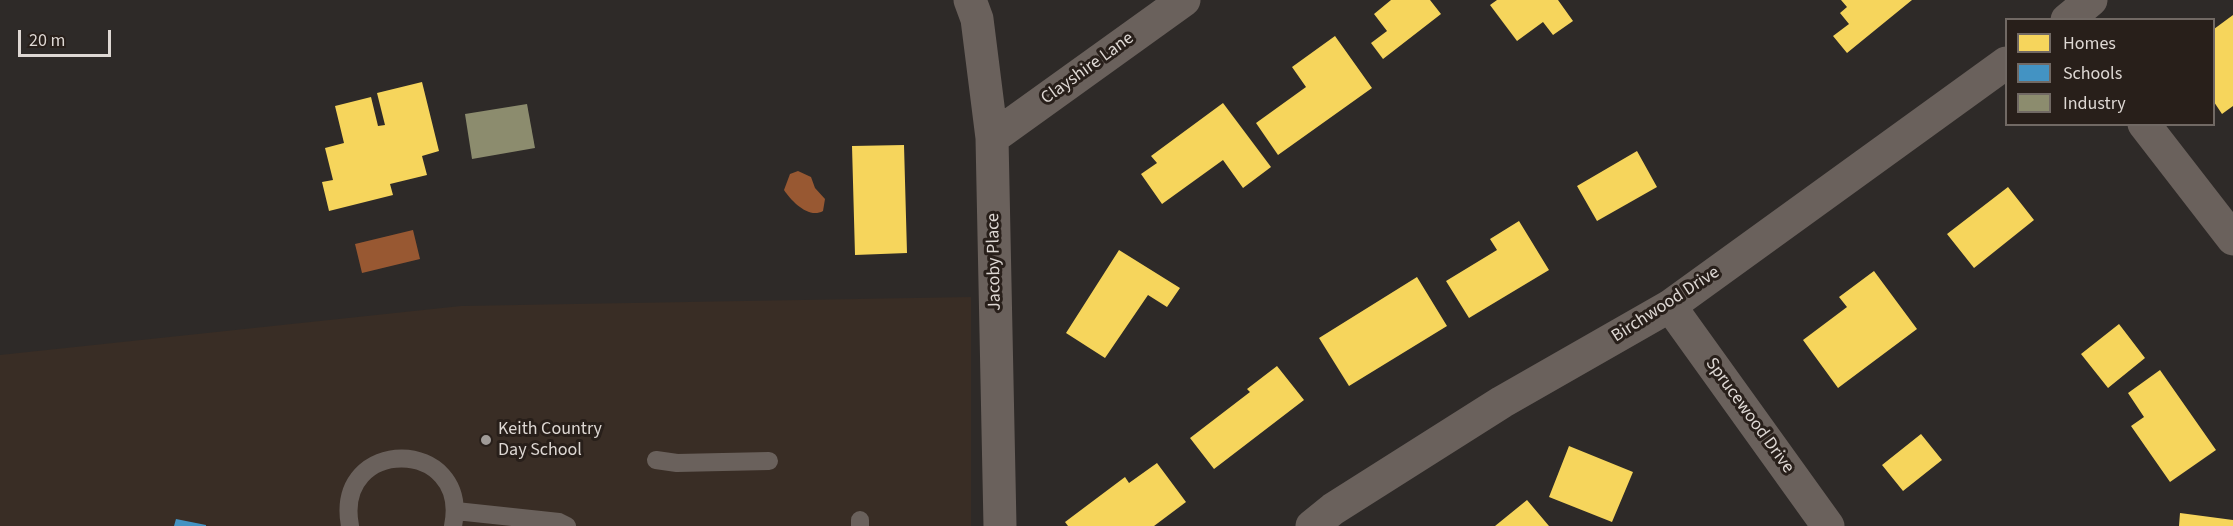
<!DOCTYPE html>
<html>
<head>
<meta charset="utf-8">
<style>
  body { margin:0 }
  #map { position:relative; width:2233px; height:526px; overflow:hidden; background:#2e2a28; font-family:"Source Sans 3",sans-serif }
  canvas { display:block }
  .legend { position:absolute; left:2005px; top:18px; width:210px; height:108px; box-sizing:border-box; background:#281f1a; border:2px solid #716964; margin:0; padding:8px 10px; list-style:none; font-size:18px; color:#ded8d4 }
  .legend li { display:flex; align-items:center; gap:12px; height:30px }
  .legend b { width:30px; border:2px solid #716964 }
  .scale { position:absolute; left:18px; top:30px; width:93px; height:27px; box-sizing:border-box; border:3px solid #ded8d4; border-top:0; padding-left:8px; font-size:18px; line-height:21px; white-space:nowrap; color:#ded8d4; -webkit-text-stroke:4px #281f1a; paint-order:stroke }
</style>
</head>
<body>
<div id="map">
<canvas width="2233" height="526"></canvas>
<ul class="legend">
<li><b style="height:16px;background:#f6d55c"></b>Homes</li>
<li><b style="height:16px;background:#4393c3"></b>Schools</li>
<li><b style="height:16px;background:#8c8c6e"></b>Industry</li>
</ul>
<div class="scale">20 m</div>
</div>
<script>
const c = document.querySelector('canvas').getContext('2d');
c.lineJoin = 'round';
function fillPath(path, color) { c.fillStyle = color; c.fill(path, 'evenodd'); }
function stroke(path, color, width, dash) { c.strokeStyle = color; c.lineWidth = width; c.lineCap = dash ? 'butt' : 'round'; c.setLineDash(dash || []); c.stroke(path); }
function label(font, color, halo, rows, align = 'center') {
  c.font = font + ' "Source Sans 3",sans-serif'; c.lineWidth = 6; c.setLineDash([]); c.textBaseline = 'middle'; c.strokeStyle = halo; c.fillStyle = color; for (const [text, x, y, turn = 0] of rows) {
    c.save(); c.translate(x, y); c.rotate((+turn || 0) * Math.PI / 180); c.textAlign = isNaN(turn) ? turn : align; if (halo) c.strokeText(text, 0, 0); c.fillText(text, 0, 0); c.restore();
  }
}
fillPath(new Path2D(`
  M971,297V526H0V355L461,306Z`), '#392d25');
fillPath(new Path2D(`
  M798,171L811,177L815,188L825,199L823,211C809,219 792,202 784,190L790,174Z
  M413,230L420,259L362,273L355,244Z`), '#985832');
fillPath(new Path2D(`
  M1391,0H1430L1441,14L1383,59L1371,43L1387,31L1374,14Z
  M1497,0H1558L1573,21L1553,35L1543,22L1517,41L1490,5Z
  M1841,0H1912L1847,53L1833,36L1849,24L1840,13L1847,7Z
  M2233,15V106L2222,114L2214,102V29Z
  M1335,36L1372,88L1278,155L1256,123L1306,87L1292,67Z
  M422,82L439,151L422,156L427,175L390,184L393,195L329,211L322,182L333,180L325,148L344,143L335,106L371,97L378,126L385,125L377,93Z
  M1223,103L1271,167L1243,188L1223,160L1162,204L1141,174L1157,163L1151,156Z
  M904,145L907,253L855,255L852,146Z
  M1637,151L1657,187L1597,221L1577,186Z
  M2008,187L2034,220L1974,268L1947,234Z
  M1519,221L1549,270L1469,318L1446,281L1497,250L1490,239Z
  M1119,250L1180,288L1167,307L1148,295L1105,358L1066,333Z
  M1874,271L1917,329L1838,388L1803,340L1847,307L1839,297Z
  M1417,277L1447,326L1349,386L1319,338Z
  M2119,324L2145,358L2108,388L2081,354Z
  M1277,366L1304,400L1214,469L1190,438L1250,392L1247,389Z
  M2160,370L2216,450L2170,482L2131,426L2144,417L2128,393Z
  M1921,434L1942,460L1903,491L1882,465Z
  M1569,446L1633,472L1612,522L1549,497Z
  M1157,463L1186,502L1154,526H1068L1065,522L1125,477L1129,483Z
  M1527,500L1549,526H1495Z
  M2180,513L2233,520V526H2179Z`), '#f6d55c');
fillPath(new Path2D(`
  M176,519L206,525V526H174Z`), '#4393c3');
fillPath(new Path2D(`
  M527,104L535,148L472,159L465,114Z`), '#8c8c6e');
stroke(new Path2D(`
  M656,460L677,463L769,461
  M456,511L559,522L567,526
  M860,520V526
  M350,526C333,435 471,437 453,526`), '#6a615c', 18);
stroke(new Path2D(`
  M970,0L977,19L992,138L1000,526
  M2067,20L2091,0
  M2144,124L2233,239
  M992,138L1184,0
  M1670,306L1828,526
  M1312,526L1333,509L1502,402L1670,306L2006,63`), '#6a615c', 33);
for (const [x, y, r, color] of [
  [486,440,6,"#a09b98"]
]) { const dot = new Path2D(); dot.arc(x, y, r, 0, 2 * Math.PI); c.fillStyle = color; c.fill(dot); stroke(dot, '#281f1a', 2); }
label('18px', '#ded8d4', '#281f1a', [
  ["Clayshire Lane",1088,69,-36],
  ["Jacoby Place",995,262,-91],
  ["Birchwood Drive",1666,305,-33],
  ["Sprucewood Drive",1749,416,54]
]);
label('18px', '#ded8d4', '#281f1a', [
  ["Keith Country",498,430],
  ["Day School",498,451]
], 'left');
</script>
</body>
</html>
